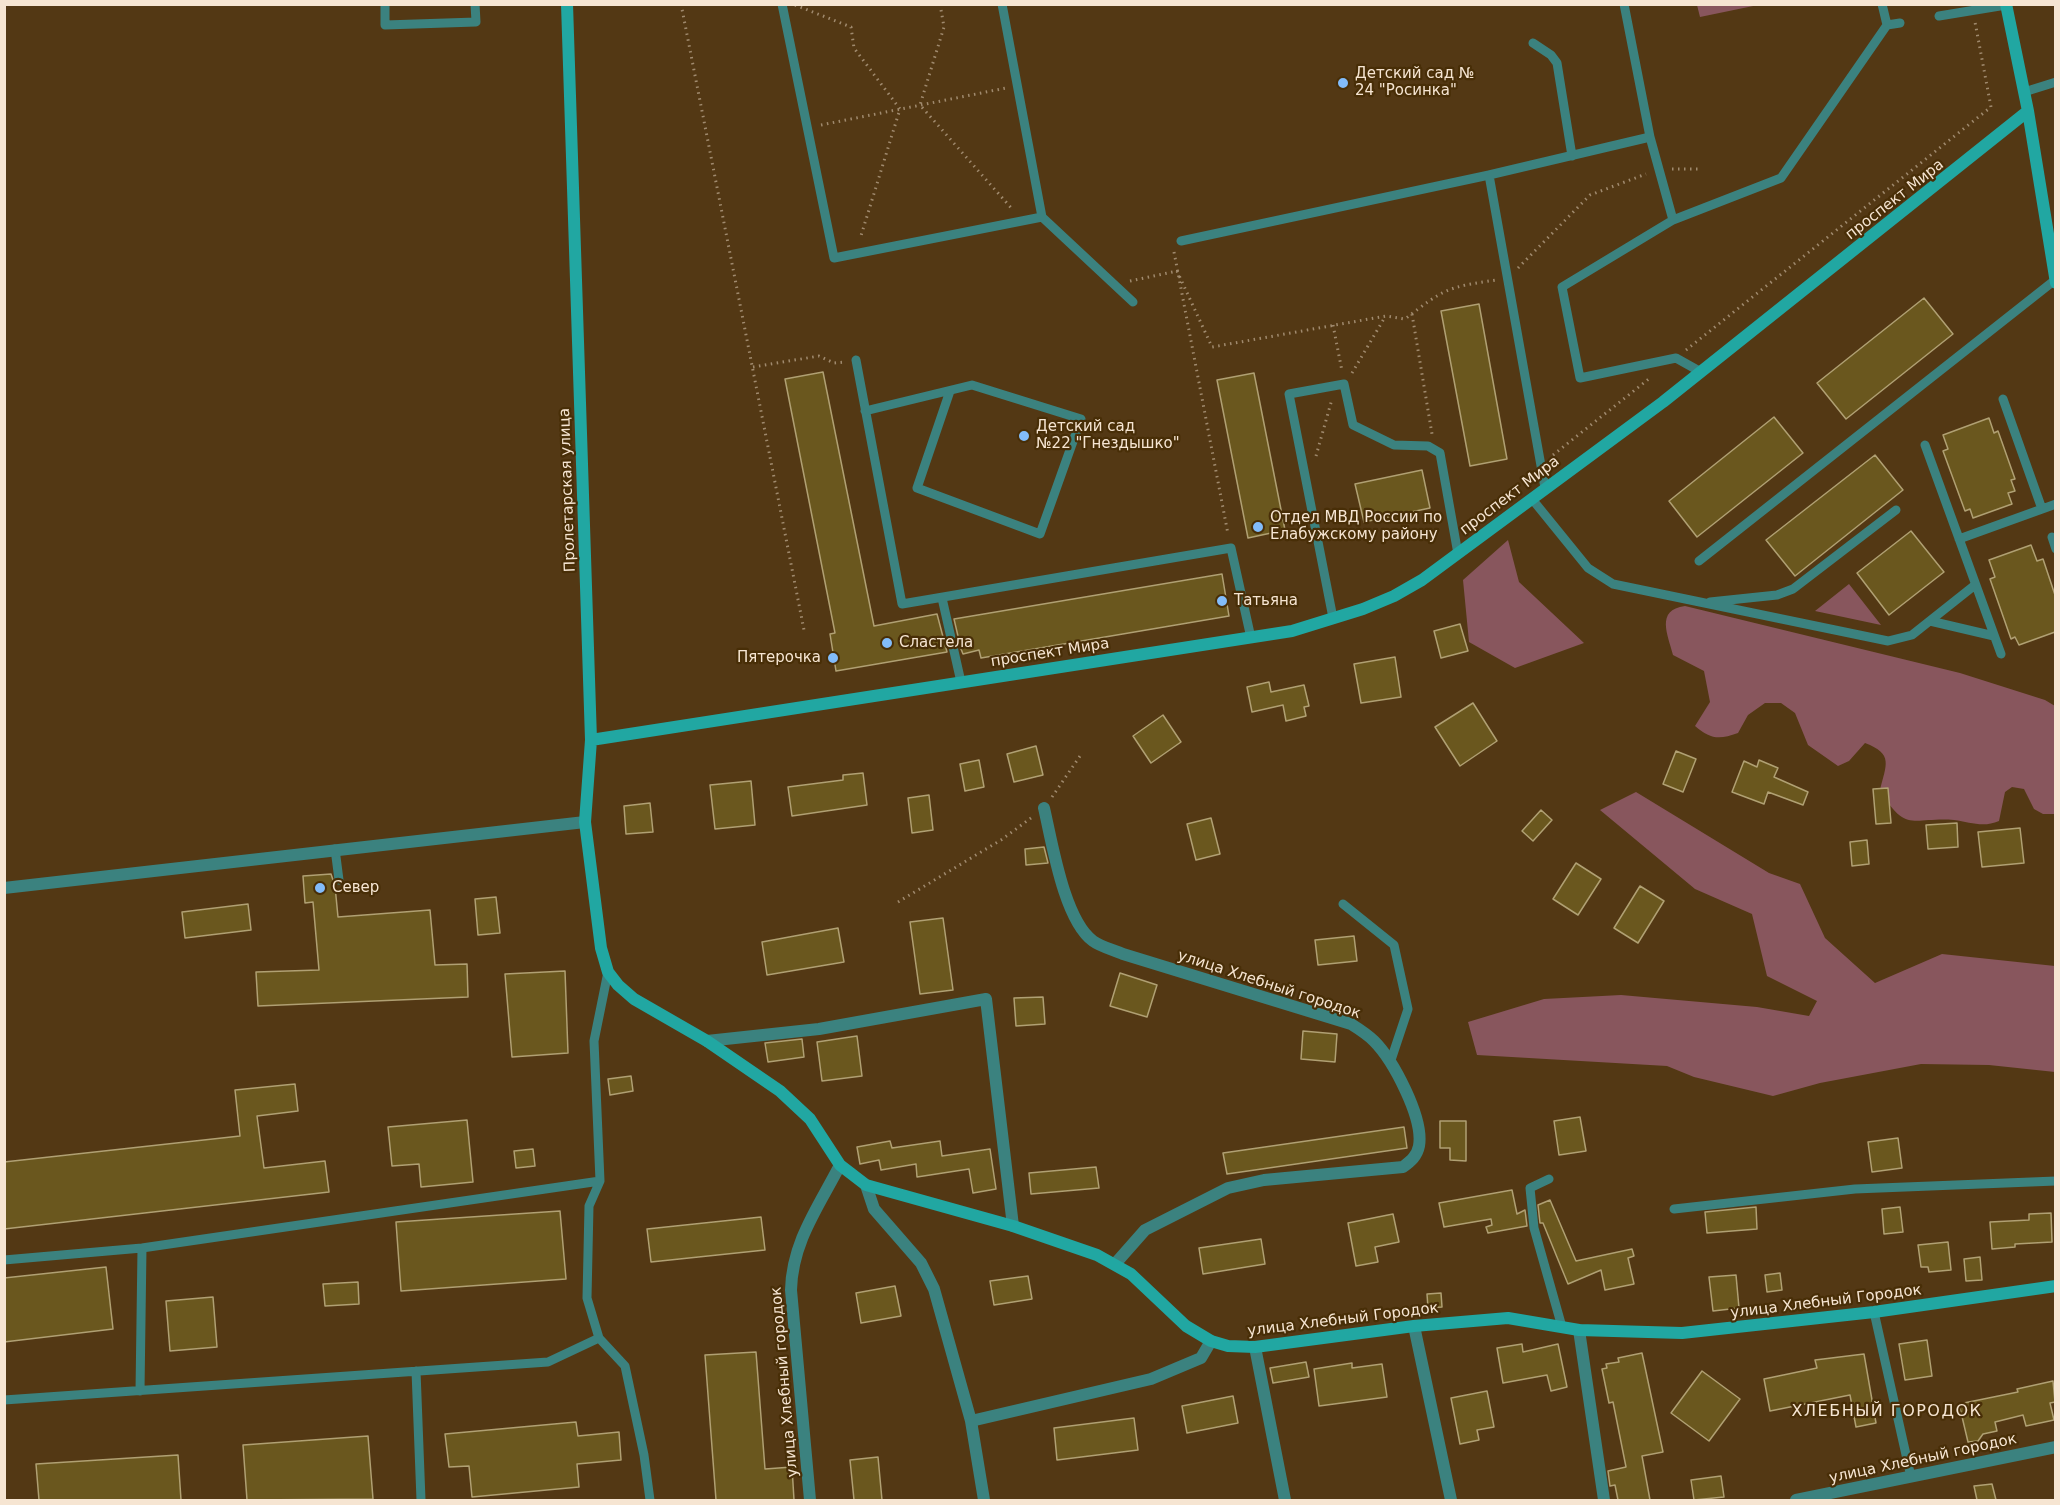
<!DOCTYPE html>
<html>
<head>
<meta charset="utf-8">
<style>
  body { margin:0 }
  #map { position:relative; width:2060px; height:1505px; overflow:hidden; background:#533814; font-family:"DejaVu Sans",sans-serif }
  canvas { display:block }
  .frame { position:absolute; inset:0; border:6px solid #f6e5d2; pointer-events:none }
</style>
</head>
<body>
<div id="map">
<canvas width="2060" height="1505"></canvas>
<div class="frame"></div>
</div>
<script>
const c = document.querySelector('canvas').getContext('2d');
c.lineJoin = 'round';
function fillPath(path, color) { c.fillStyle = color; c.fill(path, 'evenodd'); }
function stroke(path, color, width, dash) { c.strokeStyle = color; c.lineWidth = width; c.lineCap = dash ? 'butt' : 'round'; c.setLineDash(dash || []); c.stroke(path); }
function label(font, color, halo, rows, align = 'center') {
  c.font = font + ' "DejaVu Sans",sans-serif'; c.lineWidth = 4.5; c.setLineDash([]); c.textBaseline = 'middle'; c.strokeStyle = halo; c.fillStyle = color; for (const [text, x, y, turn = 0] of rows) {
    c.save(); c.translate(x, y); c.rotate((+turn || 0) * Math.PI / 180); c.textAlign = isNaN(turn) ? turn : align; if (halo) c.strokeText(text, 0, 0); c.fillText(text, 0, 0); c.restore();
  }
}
fillPath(new Path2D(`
  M1697,5V4L1758,5L1700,17Z
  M1508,540L1519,582L1584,643L1515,668L1469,642L1463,580Z
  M1849,584L1881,625L1815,611Z
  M1685,606L1960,673L2045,700L2055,706V814H2043L2034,809L2024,789L2012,787L2005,792L1999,821C1983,828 1970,822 1954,820C1912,817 1906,834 1880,790C1886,765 1894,754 1865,743L1849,761L1838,766L1808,745L1795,713L1781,703H1765L1748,715L1738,733C1719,740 1710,739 1695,726L1710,702L1704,671L1673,655C1668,635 1655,610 1685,606Z
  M1636,792L1769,873L1800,884L1825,938L1875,983L1942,954L2055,966V1072L1989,1065L1921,1064L1820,1083L1773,1096L1694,1077L1667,1066L1477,1055L1468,1022L1544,999L1621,995L1757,1007L1809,1016L1817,1001L1767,976L1752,914L1695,889L1600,810Z`), '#88565d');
const building = new Path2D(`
  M1924,298L1953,334L1846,419L1817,383Z
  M1479,304L1507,459L1470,466L1441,311Z
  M823,372L874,626L937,614L947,652L836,671L830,634L835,633L785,379Z
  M1254,373L1285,530L1248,538L1217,380Z
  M1774,417L1803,453L1697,537L1669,501Z
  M1989,418L1994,433L1998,431L2015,479L2011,480L2015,491L2008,493L2012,504L1973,518L1970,509L1965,511L1943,451L1948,449L1943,435Z
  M1875,455L1903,490L1795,576L1766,540Z
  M1422,470L1430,508L1364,522L1355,484Z
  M1911,531L1944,572L1889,615L1857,573Z
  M2031,545L2037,561L2043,559L2055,595V632L2019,645L2015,637L2011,639L1990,579L1995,577L1989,560Z
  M1222,574L1229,616L981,658L979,650L963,654L961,649L954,619Z
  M1460,624L1468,651L1441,658L1434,631Z
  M1395,657L1401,697L1361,703L1354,664Z
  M1269,682L1271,692L1304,685L1309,706L1304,707L1306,716L1286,721L1283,705L1252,712L1247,687Z
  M1473,703L1497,741L1460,766L1435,727Z
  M1163,715L1181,742L1151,763L1133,736Z
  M1036,746L1043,775L1014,782L1007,754Z
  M1676,751L1696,759L1683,792L1663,784Z
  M979,760L984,787L965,791L960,764Z
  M1759,760L1778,768L1774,777L1808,792L1803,805L1768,792L1764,804L1732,792L1744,761L1757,767Z
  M863,773L867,805L792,816L788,787L843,780V775Z
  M751,781L755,825L715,829L710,785Z
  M1888,788L1891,823L1876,824L1873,789Z
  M929,795L933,830L912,833L908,798Z
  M650,803L653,832L626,834L624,806Z
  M1541,810L1552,820L1533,841L1522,831Z
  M1211,818L1220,854L1196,860L1187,824Z
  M1957,823L1958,847L1928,849L1926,825Z
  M2020,828L2024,863L1982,867L1978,832Z
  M1867,840L1869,864L1852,866L1850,842Z
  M1044,847L1048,863L1026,865L1025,849Z
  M1576,863L1601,879L1578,915L1553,899Z
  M331,874L335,886L338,917L430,910L435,965L467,964L468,997L258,1006L256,972L319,970L313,902L305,903L303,876Z
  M1640,886L1664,901L1638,943L1614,928Z
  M496,897L500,933L478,935L475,899Z
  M248,904L251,930L185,938L182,912Z
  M943,918L953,990L920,994L910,922Z
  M838,928L844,962L767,975L762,942Z
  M1354,936L1357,961L1318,965L1315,940Z
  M565,971L568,1053L512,1057L505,974Z
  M1120,973L1157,985L1147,1017L1110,1006Z
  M1043,997L1045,1024L1016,1026L1014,998Z
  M1303,1031L1337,1034L1335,1062L1301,1059Z
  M857,1036L862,1076L822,1081L817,1042Z
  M802,1039L804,1057L768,1062L765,1043Z
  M631,1076L633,1091L610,1095L608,1079Z
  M295,1084L298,1111L257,1116L264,1168L325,1161L329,1192L4,1229V1162L240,1136L235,1090Z
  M1580,1117L1586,1151L1559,1155L1554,1121Z
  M467,1120L473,1182L421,1187L419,1164L392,1166L388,1127Z
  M1440,1121H1466V1161L1450,1160V1148H1440Z
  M1404,1127L1407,1148L1227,1174L1223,1153Z
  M1898,1138L1902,1168L1872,1172L1868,1142Z
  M890,1141L892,1148L940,1141L942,1156L990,1149L996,1189L973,1193L969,1169L917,1177L916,1164L881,1170L879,1160L860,1164L857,1147Z
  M533,1149L535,1166L516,1168L514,1151Z
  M1096,1167L1099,1188L1031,1194L1029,1173Z
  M1512,1190L1517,1214L1525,1210L1527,1226L1488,1233L1486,1227L1492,1225L1491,1219L1444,1227L1439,1203Z
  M1550,1200L1576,1261L1632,1249L1634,1256L1628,1258L1634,1284L1605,1290L1601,1270L1568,1284L1543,1223H1540L1538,1205Z
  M1756,1207L1757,1229L1707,1233L1705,1212Z
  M1900,1207L1903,1232L1884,1234L1882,1209Z
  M560,1211L566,1279L401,1291L396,1222Z
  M2051,1213L2052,1242L2015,1244V1247L1992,1249L1990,1222L2029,1220V1214Z
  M1393,1214L1399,1242L1375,1247L1378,1262L1356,1266L1348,1223Z
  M761,1217L765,1250L651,1262L647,1229Z
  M1261,1239L1265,1264L1203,1274L1199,1248Z
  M1948,1242L1951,1270L1929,1272L1928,1267H1921L1918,1245Z
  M1980,1257L1982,1280L1966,1281L1964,1259Z
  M106,1267L113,1329L4,1342V1278Z
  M1780,1273L1782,1290L1767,1292L1765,1275Z
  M1736,1275L1739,1308L1713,1311L1709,1277Z
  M1028,1276L1032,1299L994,1305L990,1281Z
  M358,1282L359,1304L325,1306L323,1284Z
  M895,1286L901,1316L861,1323L856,1293Z
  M1441,1293L1442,1307L1428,1308L1427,1294Z
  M213,1297L217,1347L170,1351L166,1301Z
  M1927,1340L1932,1376L1905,1380L1899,1344Z
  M1522,1344L1523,1352L1558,1344L1567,1387L1551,1391L1547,1375L1503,1383L1497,1348Z
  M756,1352L765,1469L792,1467L794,1500H716L705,1355Z
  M1642,1353L1663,1452L1642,1456L1650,1500H1618L1615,1485L1610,1486L1608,1471L1626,1467L1613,1402L1609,1403L1602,1369L1607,1368L1606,1364L1619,1362L1618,1358Z
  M1864,1354L1876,1423L1856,1427L1850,1395L1770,1411L1764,1379L1817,1368L1815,1360Z
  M1306,1362L1309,1377L1273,1383L1270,1368Z
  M1352,1363V1368L1382,1364L1387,1397L1319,1406L1314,1369Z
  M1702,1371L1740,1399L1709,1441L1671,1413Z
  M2053,1381L2055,1402L2050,1403L2054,1420L2026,1426L2023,1415L1995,1422L1997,1431L1983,1434L1978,1441L1968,1442L1959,1404L2018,1392L2017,1389Z
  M1487,1391L1494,1427L1477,1430L1479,1440L1460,1444L1451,1398Z
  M1233,1396L1238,1423L1187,1433L1182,1406Z
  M1134,1418L1138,1450L1057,1460L1054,1428Z
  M576,1422L578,1436L619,1432L621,1460L577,1464L579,1487L472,1497L469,1466L449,1467L445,1434Z
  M368,1436L373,1499L247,1500L243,1445Z
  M178,1455L181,1500H39L36,1464Z
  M878,1457L882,1500H854L850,1460Z
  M1721,1476L1724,1497L1694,1500L1691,1480Z
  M1992,1484L1996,1500H1977L1974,1486Z`);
fillPath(building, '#6a571e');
stroke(building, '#b0a073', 1.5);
stroke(new Path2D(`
  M681,4L804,630
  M940,4L944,27L920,105L1013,210
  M795,5L851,27L854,48L900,109L860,239
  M821,125L1006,88
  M1672,169H1702
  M1174,252L1228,534
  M1518,268L1590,195L1646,174
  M1130,281L1177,271L1212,347L1386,316L1405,319C1444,289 1447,287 1496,280
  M1412,314L1432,434
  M1333,325L1342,371
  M1686,350L1991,107L1975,22
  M753,367L819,356L834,363L845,362
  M1352,373L1385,317
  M1553,455L1650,378
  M1316,456L1332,399
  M1052,797L1080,756
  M898,902L1001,840L1031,818`), '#a08a6e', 3, [1.5, 4.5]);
stroke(new Path2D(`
  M385,4V25L476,22L475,4
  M782,4L834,258L1042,217L1002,4
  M1624,4L1650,137
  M1882,4L1887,25
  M1939,16L2006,5
  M1533,43L1551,55L1557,63L1572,156
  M2024,92L2056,82
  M1042,217L1133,302
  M1673,220L1562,287L1580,378L1676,358L1701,372
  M1181,241L1489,175
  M856,360L902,604L1231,548L1251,638
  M2003,399L2042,509
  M865,411L972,385L1081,419L1040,534L917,488L950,391
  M1925,445L2001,654
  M1545,488L1489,175L1650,137L1673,220L1781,178L1887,25L1900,23
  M1532,499L1588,568L1613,584L1888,641L1912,635L1975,585
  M2052,537L2056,549
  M1959,539L2056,504
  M1699,561L2055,280
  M942,598L961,682
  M1710,602L1777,595L1793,589L1896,510
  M1333,618L1289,394L1344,384L1353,425L1394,445L1428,446L1440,453L1458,554
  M1930,621L1994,636
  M335,849L339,880
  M1343,904L1394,945L1408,1009L1390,1063
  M608,972L594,1041L600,1181L589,1206L587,1298L599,1338L625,1366L644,1455L650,1500
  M1549,1179L1530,1188L1534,1228L1562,1327
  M1674,1209L1855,1189L2056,1181
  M4,1260L142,1248L600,1181
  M1874,1312L1911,1477
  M416,1371L421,1500
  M140,1391L142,1248
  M4,1400L548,1362L599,1338`), '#3b827f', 9);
stroke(new Path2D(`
  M1044,808C1052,842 1064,920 1093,941C1101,947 1114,950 1123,954L1351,1024C1359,1029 1367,1034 1374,1041C1393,1060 1424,1118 1419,1146C1417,1156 1411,1161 1403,1167L1264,1180L1228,1188L1145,1230L1115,1264
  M4,888L585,822
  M707,1041L819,1029L986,999L1013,1226
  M866,1185L874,1209L921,1263L934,1289L971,1421L984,1500
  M1414,1326L1451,1500
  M1579,1330L1604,1500
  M1255,1347L1285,1500
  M971,1421L1151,1379L1201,1358L1211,1341
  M810,1500L791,1290C792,1242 819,1206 840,1165
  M1796,1500L2056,1447`), '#3b827f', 12);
stroke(new Path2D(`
  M567,4L591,740L585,822L601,948L608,972L618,985L634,999L707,1041L780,1091L810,1119L840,1165L866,1185L1013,1226L1097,1255L1131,1274L1186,1326L1211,1341L1228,1346L1255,1347L1414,1326L1508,1318L1579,1330L1682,1333L1874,1312L2056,1286
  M2028,111L2056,283
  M591,740L1292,631L1363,609L1394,596L1422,580L1663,402L2028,111L2006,4`), '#21a7a2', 12);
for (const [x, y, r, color] of [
  [1343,83,6,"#82bcfa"],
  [1024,436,6,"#82bcfa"],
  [1258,527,6,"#82bcfa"],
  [1222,601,6,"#82bcfa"],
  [887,643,6,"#82bcfa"],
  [833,658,6,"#82bcfa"],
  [320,888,6,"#82bcfa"]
]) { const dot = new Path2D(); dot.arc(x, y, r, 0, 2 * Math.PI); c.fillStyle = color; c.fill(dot); stroke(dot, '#482e07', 2); }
label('15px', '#f6e5d2', '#482e07', [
  ["Детский сад №",1355,74],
  ["24 \"Росинка\"",1355,91],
  ["Детский сад",1036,427],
  ["№22 \"Гнездышко\"",1036,444],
  ["Отдел МВД России по",1270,518],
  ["Елабужскому району",1270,535],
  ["Татьяна",1234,601],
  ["Сластела",899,643],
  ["Пятерочка",821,658,"right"],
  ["Север",332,888]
], 'left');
label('15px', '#f6e5d2', '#482e07', [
  ["проспект Мира",1895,200,-38],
  ["Пролетарская улица",568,490,-92],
  ["проспект Мира",1510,496,-37],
  ["проспект Мира",1050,653,-9],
  ["улица Хлебный городок",1269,985,18],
  ["улица Хлебный Городок",1826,1302,-7],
  ["улица Хлебный Городок",1343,1320,-7],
  ["улица Хлебный городок",785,1382,-95],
  ["улица Хлебный городок",1923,1459,-12]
]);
c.letterSpacing = '1.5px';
label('16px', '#f6e5d2', '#482e07', [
  ["ХЛЕБНЫЙ ГОРОДОК",1887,1412]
]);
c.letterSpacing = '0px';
</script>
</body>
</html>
